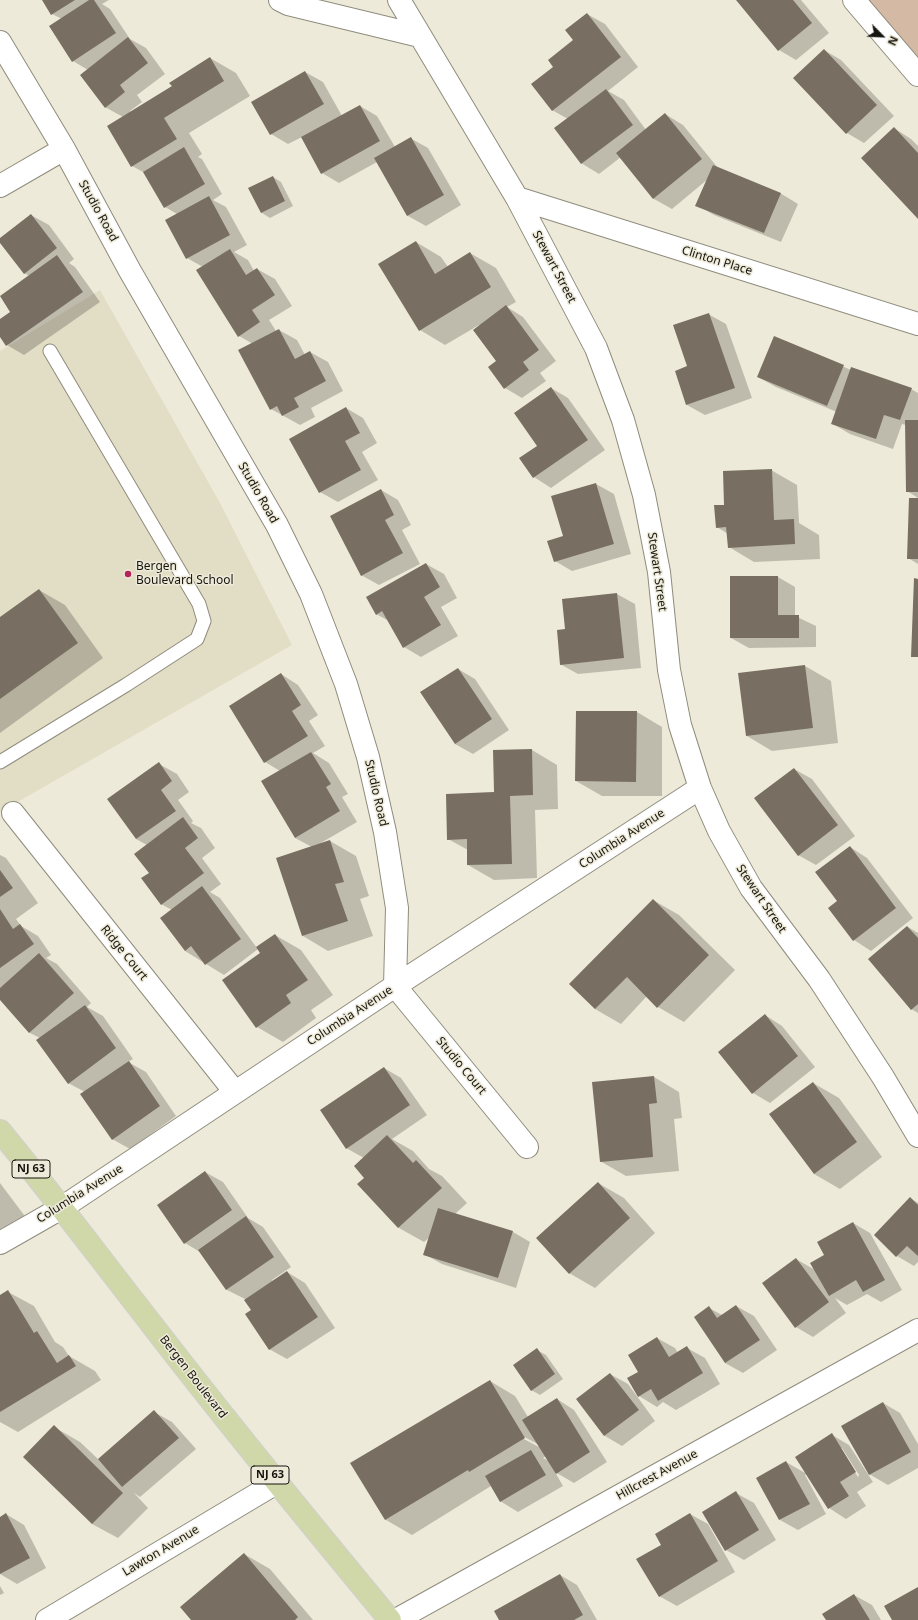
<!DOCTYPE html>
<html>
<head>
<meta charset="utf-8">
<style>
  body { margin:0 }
  #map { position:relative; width:918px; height:1620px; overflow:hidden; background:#eeead9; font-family:"Noto Sans",sans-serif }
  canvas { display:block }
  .north { position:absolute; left:862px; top:16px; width:40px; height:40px; -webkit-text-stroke:3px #eeead9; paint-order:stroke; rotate:114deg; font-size:11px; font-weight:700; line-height:16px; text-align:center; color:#16150f }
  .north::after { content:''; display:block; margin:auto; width:14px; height:18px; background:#16150f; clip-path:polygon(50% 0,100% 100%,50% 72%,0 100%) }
</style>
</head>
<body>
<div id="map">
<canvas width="918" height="1620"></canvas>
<div class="north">N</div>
</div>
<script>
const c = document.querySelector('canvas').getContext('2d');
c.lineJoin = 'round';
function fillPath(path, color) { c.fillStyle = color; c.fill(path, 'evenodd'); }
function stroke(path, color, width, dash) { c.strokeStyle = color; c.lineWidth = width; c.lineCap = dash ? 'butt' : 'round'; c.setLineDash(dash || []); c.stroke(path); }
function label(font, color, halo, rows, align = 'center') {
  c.font = font + ' "Noto Sans",sans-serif'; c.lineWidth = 3; c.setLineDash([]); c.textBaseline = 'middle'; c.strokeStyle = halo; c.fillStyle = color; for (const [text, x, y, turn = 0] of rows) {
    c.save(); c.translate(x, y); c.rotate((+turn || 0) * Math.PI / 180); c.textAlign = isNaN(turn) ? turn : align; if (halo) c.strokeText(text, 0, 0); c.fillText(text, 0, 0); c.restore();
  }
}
fillPath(new Path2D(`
  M100,290L220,503L292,645L0,812V351Z`), '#e2ddc5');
fillPath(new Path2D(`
  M859,0H918V74Z`), '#d4b9a4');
fillPath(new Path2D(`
  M44,0H109L102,4L110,9L130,39L146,48L165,74L137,95L142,102L130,111L131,113L173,87L210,58L236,73L250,96L189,133L202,154L198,157L202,159L222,194L213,200L226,207L247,245L234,252L248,260L254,271L257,269L275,279L292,306L269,320L276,331L279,330L297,340L305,355L310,352L328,362L343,391L311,408L315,417L300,425L271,409L253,344L239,336L203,267L187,258L177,214L165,207L145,173L132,166L123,117L105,107L88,70L73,61L62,19L52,14Z
  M737,0H801L829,33L796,60L779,50Z
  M587,14L605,24L638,67L608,91L624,100L646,130L665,114L683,125L718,168L780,193L798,204L781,242L714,215L697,205L708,179L672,209L654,199L621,157L599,174L581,163L568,119L552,110L554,67L574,41Z
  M824,50L841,60L894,116L864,143L847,133L795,78Z
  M305,72L323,82L342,116L360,106L377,116L395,147L410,138L428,148L461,205L426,226L408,216L377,162L339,183L322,173L302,137L288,144L271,134Z
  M894,128L911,139L918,146V218Z
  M273,177L281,182L293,206L270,218L262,213L250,188Z
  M31,215L49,225L74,259L69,263L75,267L100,302L24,355L7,345L0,335V320L12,312L29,276L24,273L0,239Z
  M416,242L441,257L448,267L470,253L496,268L516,302L507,307L523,317L556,361L540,373L546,381L522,398L505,388L497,361L479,325L445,345L420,330Z
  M708,314L726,324L752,398L705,415L687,405Z
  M775,337L851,370L911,389L918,393V498L907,491L906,425L902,424L893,449L850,434L833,424L837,412L776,387L758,377Z
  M551,388L568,398L605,450L551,488L534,477L538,446Z
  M346,408L363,418L377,443L362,452L378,480L338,502L320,492Z
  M771,470L797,485L799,523L819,535L820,559L754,562L729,547L728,534L717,527L726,506Z
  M596,484L614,494L631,554L572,571L555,561L564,537L553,497Z
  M381,490L398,500L411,525L402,530L420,564L379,585L361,575Z
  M918,499V564L908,558Z
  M426,564L444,574L457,598L441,607L458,636L421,657L404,647L389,621L376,614Z
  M778,577L795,587V616L816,626V647L749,648L731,638Z
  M39,590L65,605L103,658L0,733V618Z
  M617,594L635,604L641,668L578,674L560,664L566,630L563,599Z
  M805,666L831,681L838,743L772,751L747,736Z
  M458,669L475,679L509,730L473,754L455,744Z
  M281,674L298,685L318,715L309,721L325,746L313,753L329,763L348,794L342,797L357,822L319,844L330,841L356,856L369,896L360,899L373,936L328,951L303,936L312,847L295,838L280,771L265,762Z
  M637,712L662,727V796H602L576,781Z
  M532,750L557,765L558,809L535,810L537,878L494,880L468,865V850L448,839L495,793Z
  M159,764L177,774L189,792L178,800L193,821L191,823L201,828L215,848L202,858L221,884L210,892L220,898L257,948L275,935L301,950L333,995L311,1010L316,1018L283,1042L257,1027L261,953L258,949L224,975L185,951L172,910L161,904L150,873L147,845L136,839Z
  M794,769L812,779L855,836L816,865L798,855Z
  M850,847L867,858L913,918L871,951L854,940L838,901Z
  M0,855L6,858L38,903L16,919L21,926L38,936L51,955L46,958L57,964L91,1003L87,1007L103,1016L133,1059L128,1062L146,1072L176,1116L130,1149L112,1139L85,1092L68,1083L40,1038L30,1033L0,999Z
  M653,900L679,915L735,970L684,1022L658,1007L647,996L621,1024L595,1009L570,984Z
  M908,927L918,933V1013L911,1009Z
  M765,1015L782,1026L815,1067L770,1103L753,1093Z
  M384,1068L401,1078L427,1115L392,1139L413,1151L429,1169L442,1176L467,1203L455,1214L513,1232L530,1242L516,1288L442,1264L424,1254L430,1237L424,1242L399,1228L359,1184L366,1178L364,1158L346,1148Z
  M654,1077L679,1092L682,1118L674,1119L679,1171L626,1176L600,1161Z
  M813,1083L839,1098L882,1157L840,1189L814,1174Z
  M205,1172L223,1182L248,1218L263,1227L291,1267L272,1280L273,1282L287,1272L305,1283L335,1328L287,1359L269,1349L252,1310L245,1299L227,1290L200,1252L185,1243Z
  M0,1183L27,1219L0,1244Z
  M598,1183L624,1198L655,1233L595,1288L569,1273Z
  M910,1198L918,1203V1262L914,1266L897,1256Z
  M853,1223L870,1233L902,1290L881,1302L867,1294L847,1305L835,1298L846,1313L813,1337L796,1327V1259L815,1270L825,1255Z
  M8,1292L34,1306L55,1342L63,1347L69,1356L95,1371L101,1380L18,1432L0,1422V1297Z
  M736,1306L754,1316L777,1350L743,1373L725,1363L709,1308L722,1315Z
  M657,1338L675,1348L678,1353L687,1348L705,1358L720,1384L676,1410L663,1402L657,1407L639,1396L629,1379L639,1372Z
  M537,1350L546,1355L563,1379L540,1395L531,1390Z
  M610,1374L628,1384L655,1421L622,1446L605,1436L577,1399Z
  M490,1381L515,1396L528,1417L557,1399L574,1410L607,1462L574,1483L555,1472L563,1486L518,1512L500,1501L491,1486L412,1535L386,1520L352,1463ZM521,1435L539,1445V1447L520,1437ZM546,1456L549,1461L543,1458Z
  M883,1403L900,1413L918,1444V1468L888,1485L869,1474Z
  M154,1412L172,1422L196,1449L140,1497L134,1493L148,1508L118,1538L92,1524L54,1427L80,1442L99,1460Z
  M832,1435L849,1445L873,1482L857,1492L866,1506L846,1519L829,1508ZM840,1448H842L859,1475L858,1477Z
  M786,1462L807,1474L805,1475L826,1514L798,1530L780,1520L758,1478Z
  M736,1493L754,1503L776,1540L744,1560L726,1550Z
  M6,1514L24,1525L46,1568L17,1584L0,1574V1518Z
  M690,1514L708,1524L735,1572L677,1606L659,1596L663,1545Z
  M244,1554L270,1569L313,1620H192Z
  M560,1575L577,1585L597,1620H500Z
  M0,1586L4,1593L0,1595Z
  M854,1595L872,1605L881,1620H827Z`), '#0003');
fillPath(new Path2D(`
  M42,0H75L51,15Z
  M89,0H94L116,33L72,62L49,26Z
  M736,0H793L812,23L778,51Z
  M587,13L621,57L552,111L531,84L553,67L548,60L573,40L565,30Z
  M128,37L148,63L120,85L125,92L105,108L80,75Z
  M824,49L877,105L846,134L793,78Z
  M210,57L224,81L164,118L177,139L131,167L107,126L172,86L169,83Z
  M305,71L324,104L270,135L251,102Z
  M606,89L633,125L581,164L554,128Z
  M360,105L380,141L321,174L301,137Z
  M665,113L702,159L653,199L616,153Z
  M894,127L918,153V219L861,158Z
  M411,137L444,195L407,216L374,158Z
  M184,147L205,184L164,208L143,172Z
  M713,165L781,193L764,233L695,206Z
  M273,176L285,201L261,213L248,188Z
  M209,196L230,235L186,259L165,220Z
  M31,214L57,248L24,274L0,243V238Z
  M416,241L435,274L470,252L491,287L419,331L378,264Z
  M230,249L246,275L257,268L275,295L252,310L260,322L238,337L196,270Z
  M57,255L83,292L6,346L0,337V319L10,312L0,296Z
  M506,305L539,350L523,362L529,370L504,389L488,367L496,361L473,330Z
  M709,313L735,388L686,405L675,371L687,366L673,325Z
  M279,329L295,359L310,351L326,381L294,398L299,407L282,416L277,406L270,410L238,350Z
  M774,336L844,365L827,406L757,377Z
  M851,367L912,388L900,420L884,415L876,439L831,424Z
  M551,387L588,440L533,478L519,458L537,446L514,413Z
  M346,407L360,433L345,441L361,470L319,493L289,439Z
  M905,420H918V492H906Z
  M772,469L774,520L794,519L795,544L728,548L726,527L716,528L714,505H724L723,471Z
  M596,483L614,544L554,562L547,541L563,536L551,496Z
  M381,489L394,515L385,520L403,553L361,576L330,516Z
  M909,498H918V559H907Z
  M426,563L440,587L424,597L441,625L403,648L382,611L376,615L366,597Z
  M730,576H778V615H799V638H730Z
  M914,578L918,579V657H911Z
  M39,589L78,643L0,699V617Z
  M617,593L624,658L560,665L557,630L565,629L562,599Z
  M805,665L813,728L746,736L738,673Z
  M458,668L492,719L455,744L420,692Z
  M281,673L301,705L292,711L308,736L264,763L229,706Z
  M576,711H637L636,782L575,781Z
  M532,749L533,795L510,796L512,864L467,865V839L447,840L446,794L494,792L493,750Z
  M311,752L331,784L326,787L340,811L295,838L261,781Z
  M159,762L172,781L161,790L176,811L136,839L107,799Z
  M794,768L838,825L798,856L754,798Z
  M183,817L198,838L185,848L204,873L161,905L141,878L149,873L134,854Z
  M330,840L344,882L335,884L348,921L302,936L276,858Z
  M850,846L896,908L853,941L828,908L837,901L815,872Z
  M0,870L13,888L0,897Z
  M202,886L241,939L205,965L191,946L185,951L160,918Z
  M653,899L709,955L657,1008L627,977L595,1009L569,984Z
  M0,909L13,929L20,924L34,944L0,968Z
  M907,926L918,938V1004L911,1010L868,959Z
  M275,934L308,980L286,995L291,1003L256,1028L222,980L260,953L256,947Z
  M39,953L74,993L29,1033L0,1000V988Z
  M85,1005L116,1048L68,1084L36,1040Z
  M765,1014L798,1056L752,1094L718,1052Z
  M129,1061L160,1106L112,1140L80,1094Z
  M384,1067L410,1105L346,1149L320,1110Z
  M654,1076L657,1103L649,1104L653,1157L600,1162L592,1082Z
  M813,1082L857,1142L814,1174L769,1114Z
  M387,1135L413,1163L416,1160L442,1188L398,1228L357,1184L364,1178L354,1166Z
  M205,1171L232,1210L184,1244L157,1205Z
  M598,1182L630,1218L569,1274L536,1238Z
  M910,1197L918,1205V1256L907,1246L896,1257L874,1235Z
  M438,1208L513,1231L498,1278L423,1255Z
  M246,1216L274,1257L226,1290L198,1250Z
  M853,1222L885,1280L863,1292L856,1280L829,1296L810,1263L824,1255L817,1242Z
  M796,1258L829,1302L795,1328L762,1283Z
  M287,1271L318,1317L269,1350L245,1314L251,1310L244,1300Z
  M8,1290L34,1333L37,1331L57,1363L69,1355L76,1366L0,1412V1295Z
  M736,1305L760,1340L725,1363L694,1317L709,1306L717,1318Z
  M657,1337L669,1357L687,1346L703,1373L658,1401L651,1389L638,1397L627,1378L638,1372L628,1355Z
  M537,1348L555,1374L531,1391L513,1365Z
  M610,1373L639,1410L604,1436L576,1399Z
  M490,1380L525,1438L469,1472L468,1470L385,1520L350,1463Z
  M557,1398L590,1452L556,1474L522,1420Z
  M883,1402L911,1452L869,1475L841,1426Z
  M154,1410L179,1438L122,1487L98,1459Z
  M54,1425L123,1493L92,1524L23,1457Z
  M832,1433L856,1472L840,1482L849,1496L828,1509L795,1457Z
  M531,1450L546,1475L500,1502L485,1476Z
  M786,1461L810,1504L779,1520L756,1478Z
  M736,1491L759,1530L725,1551L702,1512Z
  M6,1513L30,1558L0,1574V1517Z
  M690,1513L718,1561L659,1597L636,1559L661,1545L655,1534Z
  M244,1553L298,1617L295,1620H191L180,1607Z
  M560,1574L583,1615L574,1620H499L494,1611Z
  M918,1587V1620H892L884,1606Z
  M854,1594L870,1620H826L822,1614Z`), '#786f62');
const service = new Path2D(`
  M0,762L126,685L197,639L204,621L199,604L50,351`);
const minor = new Path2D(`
  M280,0L288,4L420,36
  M399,0L517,198L596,348L623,420L644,495L659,572L669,670L680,725L700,788L719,831L751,888L819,979L883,1077L918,1136
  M854,0L918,75
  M0,42L64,149L130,271L277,525L311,594L346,684L368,757L385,832L397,908L395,986L527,1147
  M0,186L64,149
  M517,198L918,324
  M13,813L235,1092
  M0,1243L63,1207L395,986L700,788
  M47,1620L276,1483
  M396,1620L918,1330`);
const primary = new Path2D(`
  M0,1131C53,1195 102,1261 153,1326C230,1426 310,1523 390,1620`);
stroke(service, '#8f8c7d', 15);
stroke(minor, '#8f8c7d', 24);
stroke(primary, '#d0d0cf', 24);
stroke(service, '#fff', 13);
stroke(minor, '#fff', 22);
stroke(primary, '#d0d7a8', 22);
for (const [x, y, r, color] of [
  [128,574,4,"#b22459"]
]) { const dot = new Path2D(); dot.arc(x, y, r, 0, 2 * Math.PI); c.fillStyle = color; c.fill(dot); stroke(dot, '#eeead9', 1.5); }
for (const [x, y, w] of [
  [31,1169,38],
  [270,1475,38]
]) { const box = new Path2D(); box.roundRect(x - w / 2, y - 9, w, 18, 3); c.fillStyle = '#eeead9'; c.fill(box); stroke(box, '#16150f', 1); }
label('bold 11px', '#16150f', null, [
  ["NJ 63",31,1169],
  ["NJ 63",270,1475]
]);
label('12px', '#16150f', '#eeead9', [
  ["Studio Road",98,211,61],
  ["Clinton Place",717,261,17],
  ["Stewart Street",554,267,62],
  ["Studio Road",258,493,60],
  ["Stewart Street",657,572,82],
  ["Studio Road",376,793,77],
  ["Columbia Avenue",622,839,-33],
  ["Stewart Street",761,899,56],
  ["Ridge Court",124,953,51],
  ["Columbia Avenue",350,1016,-33],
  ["Studio Court",461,1066,50],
  ["Columbia Avenue",80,1194,-32],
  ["Bergen Boulevard",193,1377,52],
  ["Hillcrest Avenue",657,1475,-29],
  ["Lawton Avenue",161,1551,-31]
]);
label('12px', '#16150f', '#eeead9', [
  ["Bergen",136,567],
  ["Boulevard School",136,581]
], 'left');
</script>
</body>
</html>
